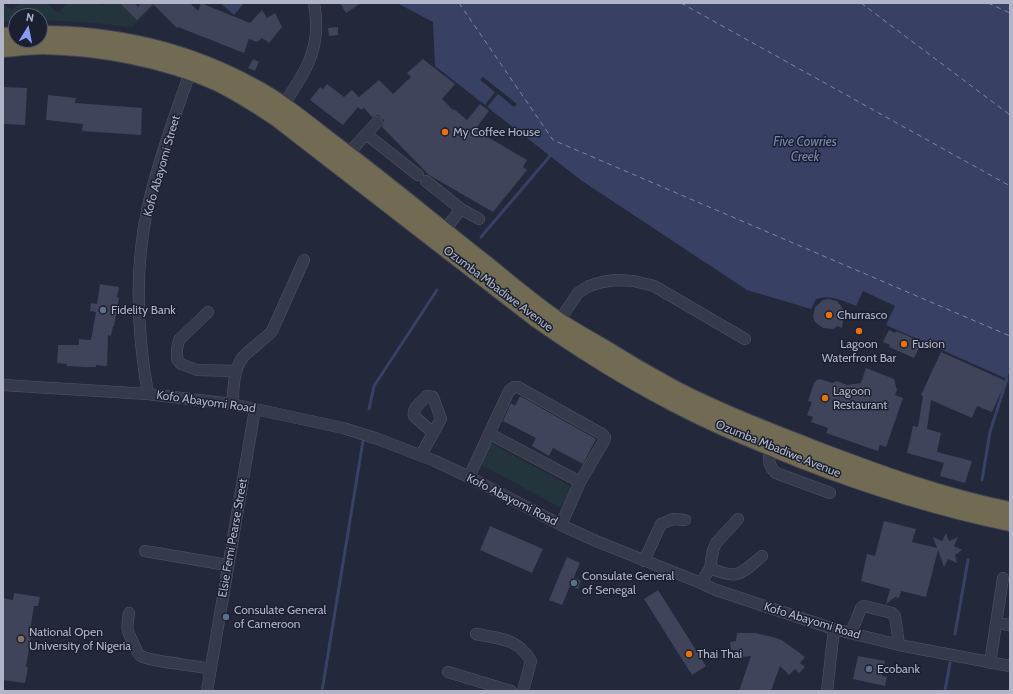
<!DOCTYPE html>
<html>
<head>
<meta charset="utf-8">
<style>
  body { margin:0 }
  #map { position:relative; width:1013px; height:694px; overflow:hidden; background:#23283b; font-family:Cabin,sans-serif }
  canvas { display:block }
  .frame { position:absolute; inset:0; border:4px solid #b1b5c7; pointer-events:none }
  .north { position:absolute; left:8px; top:8px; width:40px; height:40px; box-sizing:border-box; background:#1b2030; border:1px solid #575c6c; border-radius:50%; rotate:10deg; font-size:11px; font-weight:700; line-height:16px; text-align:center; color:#b1b5c7 }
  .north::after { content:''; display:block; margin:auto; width:14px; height:18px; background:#879cf6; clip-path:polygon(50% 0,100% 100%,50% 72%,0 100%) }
</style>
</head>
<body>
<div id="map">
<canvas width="1013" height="694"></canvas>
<div class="frame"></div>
<div class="north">N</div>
</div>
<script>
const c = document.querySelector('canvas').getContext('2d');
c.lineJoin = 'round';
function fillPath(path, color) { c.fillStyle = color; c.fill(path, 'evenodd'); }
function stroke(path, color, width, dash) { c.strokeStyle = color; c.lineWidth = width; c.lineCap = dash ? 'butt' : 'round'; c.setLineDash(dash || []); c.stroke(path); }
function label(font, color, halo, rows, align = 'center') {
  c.font = font + ' Cabin,sans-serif'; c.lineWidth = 3; c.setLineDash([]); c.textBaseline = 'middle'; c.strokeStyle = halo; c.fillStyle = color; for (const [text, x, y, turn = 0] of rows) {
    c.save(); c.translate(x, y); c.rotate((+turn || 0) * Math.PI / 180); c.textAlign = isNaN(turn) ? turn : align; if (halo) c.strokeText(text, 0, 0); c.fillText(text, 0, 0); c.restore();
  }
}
fillPath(new Path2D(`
  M3,3L11,10L20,3H47L58,13L67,3H99L102,6L104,3H157L132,27L95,23L40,20V16H16V21L3,22Z
  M489,442L572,487L561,508L480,464Z`), '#24343c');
fillPath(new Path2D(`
  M220,3H244L234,15Z
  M397,3H1010V370L1007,379L886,325L895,306L863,291L856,306C843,301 830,294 816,299L811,309L747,290L582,181L435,66L433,22Z`), '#384164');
fillPath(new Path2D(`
  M483,77L517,104L514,107L498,94L487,107L485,105L495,92L480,80Z`), '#23283b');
stroke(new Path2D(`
  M481,237L550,156
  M369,409L374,386L437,290
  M982,480L990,432L1007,379
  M955,634L968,560
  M322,691L363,441
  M945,691L950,663`), '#384164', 3);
stroke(new Path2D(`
  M459,3L553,140L1010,336
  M681,3L1010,186
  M861,3L1010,115
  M988,3L1010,13`), '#7a86ae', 1, [5, 4]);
fillPath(new Path2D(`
  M120,3H134L138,7L141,3H190L198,11L201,3L250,23L262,10L267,18L275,13L282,27L269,43L262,38L257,42L249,39L244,53L178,27L177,28L153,4L137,20Z
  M340,3H361L346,13Z
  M338,27V35L329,36L328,28Z
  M253,59L259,62L255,71L248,68Z
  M423,59L455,84L442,99L453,110L454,109L467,120L480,104L489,111L477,127L482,130L479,132L527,160L523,167L527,170L493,212L429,175L382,127L384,120L381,117L378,115L372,117L364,108L361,110L358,107L343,125L310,100L320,87L323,89L327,84L344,97L352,90L359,97L379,80L393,94L411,77L407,73Z
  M3,87L27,88L25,125L3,124Z
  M48,95L76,98L75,103L142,108L141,135L82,131L83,124L46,120Z
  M100,284L119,287L117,297L119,298L114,326H113L111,336L108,335L107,366L96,365V367H85L67,366V364L57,363L58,345H79V339L91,340L96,312L90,311L91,303L97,304Z
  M828,299L837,301L843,309L844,314L842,328L838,326L833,329L823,328L815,322L813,317L815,307L823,300Z
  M889,330L895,333L896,331L922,342L914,358L889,347L890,345L883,342Z
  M941,352L1006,381L992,412L977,406L972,418L931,400L927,429L941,433L937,452L972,461L965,483L940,476L944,463L907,453L913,426L918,427L923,396L921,395Z
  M866,368L894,379L897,390L895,395L903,398L886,447L880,445L878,451L826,433L828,428L811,422L813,417L807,415L812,402L808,401L814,383L817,380L820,379L832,383L837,381L847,385L861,383Z
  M520,396L596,439L583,464L553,448L549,456L532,446L536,438L503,421L511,403L515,406Z
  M884,521L916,529L912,542L937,548L933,537L942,541L946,533L949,541L958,537L954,546L962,550L955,555L957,563L948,559L944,567L938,550L926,597L901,591L899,598L895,597L886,604L890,589L861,581L867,554L875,556Z
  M490,526L543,549L532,573L480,550Z
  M567,557L580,563L574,577L581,581L578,589L570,586L562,605L549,600Z
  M658,590L706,666L692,675L644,599Z
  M14,593L40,597L38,606H34L29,637H31L26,667H28L25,683L3,680V598L13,600Z
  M737,633H755L773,637L782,640L805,657L800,663L805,667L799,673L795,669L789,675L780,666L771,691H739L751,656L736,658V650H731L730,642L736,641Z
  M858,656L885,661L882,676L887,677L885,686L853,679Z`), '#3f445b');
const minor = new Path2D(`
  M280,110C304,73 323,50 314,3
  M366,134L418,175
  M348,154L377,122
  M426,181L461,209L479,219
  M444,231L461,209
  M208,312L179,340L177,349V359L181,364L197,370L236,371
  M559,321L578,293L589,286L602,282L616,280L634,281L654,286L745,339
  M3,385L148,394L232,404L343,428L378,439L435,461L469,477L561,525L596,541L701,583L716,590L834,629L899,645L1010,666
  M148,394C137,332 134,268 148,206C159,159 176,112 192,67
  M232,404C234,387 233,366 246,354C254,346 264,340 272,331L304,260
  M490,434L580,482
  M770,447C769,458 767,465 776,473L830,493
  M421,455L441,419L433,397L427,396C422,401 412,408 414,416L432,432
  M469,477L509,391L514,387H518L602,434L605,437L604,441L580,482L561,525
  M145,551L227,565
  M644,561L661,524L673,519L685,520
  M710,568C738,580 740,575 762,556
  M701,583L710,568L713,550L716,543L738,519
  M129,613C126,632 127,629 134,645C136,649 137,653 141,656C151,662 195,665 211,669
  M997,623L1010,625
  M851,633L861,608L864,606L892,613L895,616L899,645
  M476,634C501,639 517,638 531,661L523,691
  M990,663L1003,578
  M448,672L511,691
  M207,691L255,409
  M827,691L834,629`);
const highway = new Path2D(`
  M40,34C115,34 186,50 252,86C281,101 307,123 333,143C385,182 434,223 485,263C509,283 533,303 559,321C573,330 587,338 601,346C625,361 649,375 673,388C719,412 767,430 815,449C878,473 943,497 1010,510
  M3,36L16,35
  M3,49C16,48 29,46 43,46C99,47 166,59 218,83C238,93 257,105 275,117L536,319C593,359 654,396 718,425C745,437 772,448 799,459C868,486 938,508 1010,523`);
stroke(minor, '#515566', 12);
stroke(highway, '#414556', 18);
stroke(minor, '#363b4b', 11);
stroke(highway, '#716b53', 16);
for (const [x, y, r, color] of [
  [445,132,4,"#e8710a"],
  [103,310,4,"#5c6f8a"],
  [829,315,4,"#e8710a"],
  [859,331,4,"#e8710a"],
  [904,344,4,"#e8710a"],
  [825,398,4,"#e8710a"],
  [574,583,4,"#5c6f8a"],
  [226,617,4,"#5c6f8a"],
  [21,639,4,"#8d6e63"],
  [689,654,4,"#e8710a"],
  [869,669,4,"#5c6f8a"]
]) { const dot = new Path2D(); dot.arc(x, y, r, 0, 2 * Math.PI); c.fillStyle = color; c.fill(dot); stroke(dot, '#1b2030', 1.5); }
label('12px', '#b1b5c7', '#1b2030', [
  ["My Coffee House",453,132],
  ["Fidelity Bank",111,310],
  ["Churrasco",837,315],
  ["Lagoon",859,344,"center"],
  ["Waterfront Bar",859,358,"center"],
  ["Fusion",912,344],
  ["Lagoon",833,391],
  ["Restaurant",833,405],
  ["Consulate General",582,576],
  ["of Senegal",582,590],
  ["Consulate General",234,610],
  ["of Cameroon",234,624],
  ["National Open",29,632],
  ["University of Nigeria",29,646],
  ["Thai Thai",697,654],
  ["Ecobank",877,669]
], 'left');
label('12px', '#b1b5c7', '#1b2030', [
  ["Kofo Abayomi Street",162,166,-74],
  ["Ozumba Mbadiwe Avenue",498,289,37],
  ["Kofo Abayomi Road",206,402,8],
  ["Ozumba Mbadiwe Avenue",778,449,22],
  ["Kofo Abayomi Road",512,500,27],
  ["Elsie Femi Pearse Street",233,538,-80],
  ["Kofo Abayomi Road",812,621,17]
]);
label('italic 13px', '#7a86ae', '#1b2030', [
  ["Five Cowries",805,142],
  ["Creek",805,157]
]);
</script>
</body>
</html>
